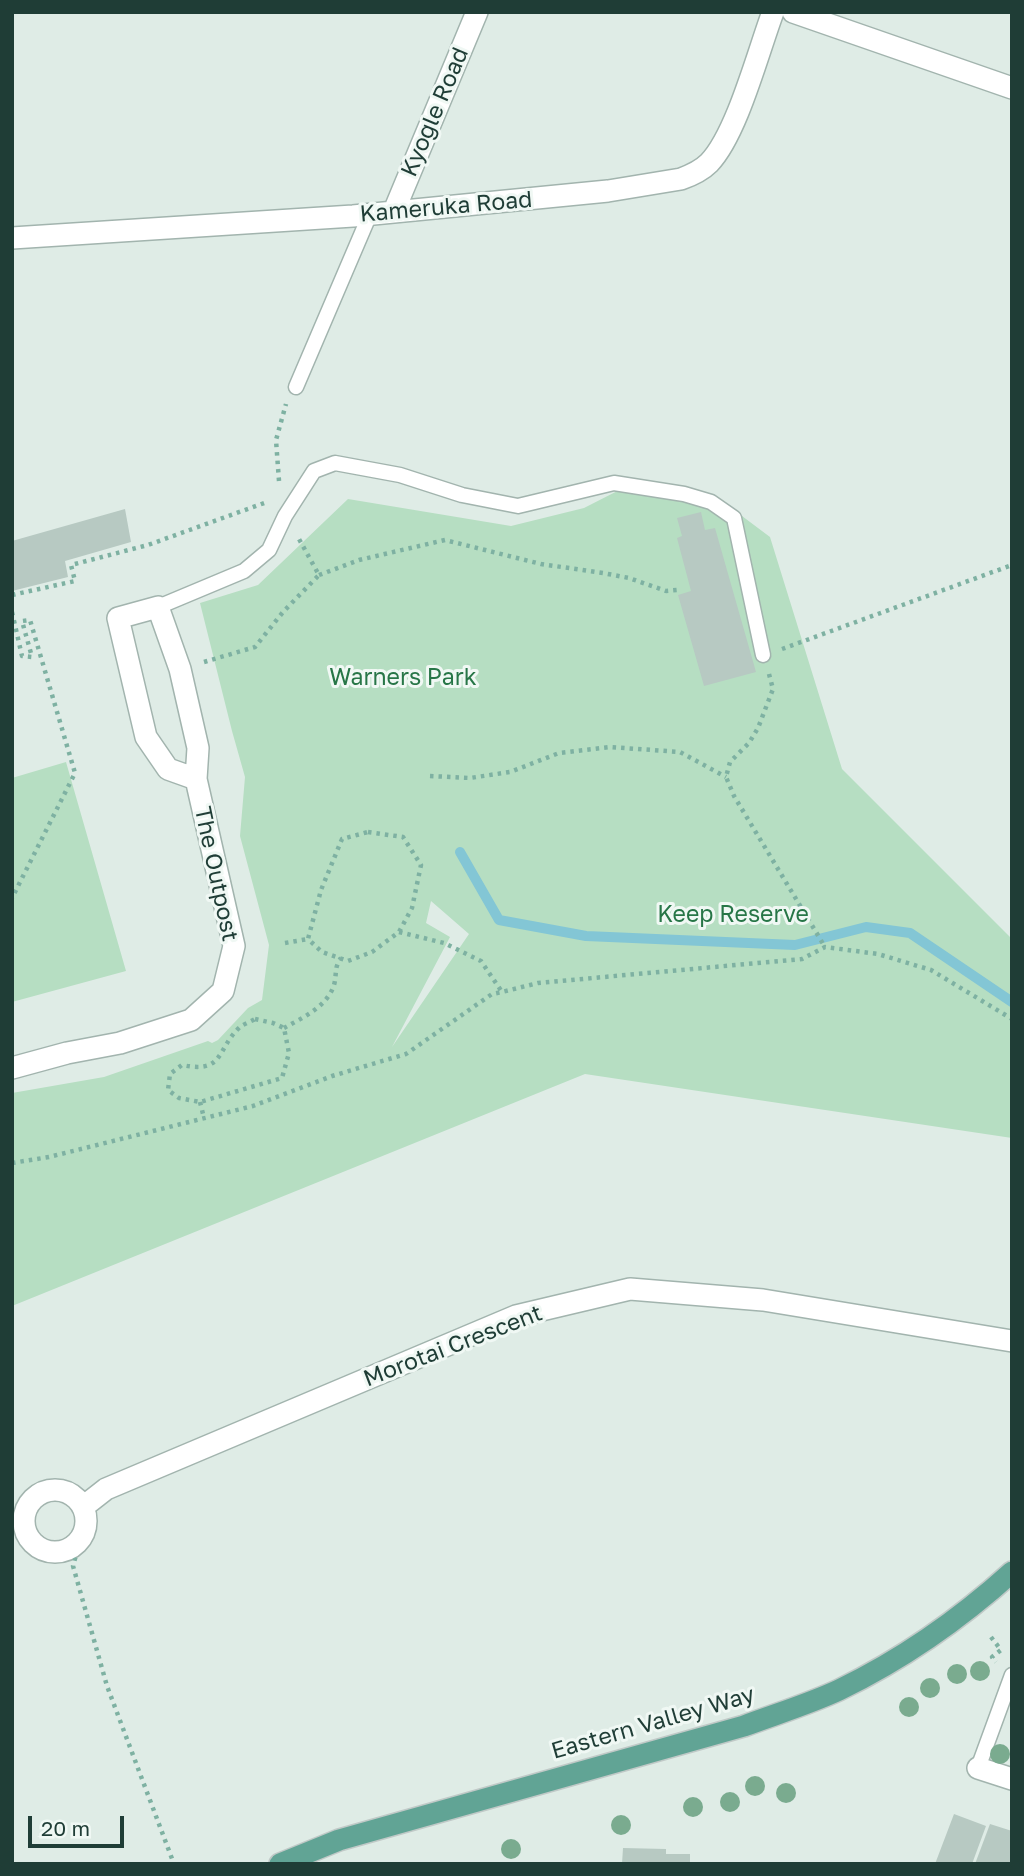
<!DOCTYPE html>
<html>
<head>
<meta charset="utf-8">
<style>
  body { margin:0 }
  #map { position:relative; width:1024px; height:1876px; overflow:hidden; background:#dfece6; font-family:"Golos Text",sans-serif }
  canvas { display:block }
  .frame { position:absolute; inset:0; border:14px solid #1f3d36; pointer-events:none }
  .scale { position:absolute; left:28px; top:1816px; width:96px; height:32px; box-sizing:border-box; border:4px solid #1f3d36; border-top:0; padding-left:9px; font-size:21px; line-height:24px; white-space:nowrap; color:#1f3d36; -webkit-text-stroke:5px #f0f8f4; paint-order:stroke }
</style>
</head>
<body>
<div id="map">
<canvas width="1024" height="1876"></canvas>
<div class="frame"></div>
<div class="scale">20 m</div>
</div>
<script>
const c = document.querySelector('canvas').getContext('2d');
c.lineJoin = 'round';
function fillPath(path, color) { c.fillStyle = color; c.fill(path, 'evenodd'); }
function stroke(path, color, width, dash) { c.strokeStyle = color; c.lineWidth = width; c.lineCap = dash ? 'butt' : 'round'; c.setLineDash(dash || []); c.stroke(path); }
function label(font, color, halo, rows, align = 'center') {
  c.font = font + ' "Golos Text",sans-serif'; c.lineWidth = 6; c.setLineDash([]); c.textBaseline = 'middle'; c.strokeStyle = halo; c.fillStyle = color; for (const [text, x, y, turn = 0] of rows) {
    c.save(); c.translate(x, y); c.rotate((+turn || 0) * Math.PI / 180); c.textAlign = isNaN(turn) ? turn : align; if (halo) c.strokeText(text, 0, 0); c.fillText(text, 0, 0); c.restore();
  }
}
fillPath(new Path2D(`
  M641,479L726,504L770,537L842,769L1012,939V1138L585,1074L12,1306V1093L104,1077L208,1041L212,1043L218,1040L248,1008L262,1000L269,945L240,836L245,777L232,731L200,603L258,585L348,499L511,526L584,508ZM431,901L469,934L392,1047L450,937L426,923Z
  M66,762L126,971L12,1002V778Z`), '#b6dec2');
stroke(new Path2D(`
  M460,852L499,920L586,936L795,945L866,927L910,933L1012,1002`), '#83c6d5', 10);
fillPath(new Path2D(`
  M125,509L131,542L65,561L68,577L12,591V541Z
  M701,512L705,530L715,528L756,672L704,686L678,595L691,591L677,538L682,536L677,518Z
  M954,1814L986,1826L972,1864H935Z
  M990,1824L1012,1831V1864H975Z
  M623,1848L666,1849V1854H690V1864H622Z`), '#b7c9c2');
const lane = new Path2D(`
  M296,387L370,214
  M158,607L244,571L269,550L285,516L314,471L335,463L400,475L462,495L518,506L614,483L684,494L711,502L734,518L763,655
  M978,1768L1012,1675`);
const street = new Path2D(`
  M793,12L1012,88
  M394,211L477,12
  M12,238L353,216L608,191L681,179C692,175 701,171 709,163C737,134 758,52 773,12
  M12,1068L67,1053L120,1043L191,1020L223,991L234,946L196,779L198,748L180,669L158,607L118,618L146,737L168,769L196,779
  M24 1521a31 31 0 1 1 62 0a31 31 0 1 1-62 0Z
  M83,1507L106,1489L516,1316L630,1289L763,1300L1012,1341
  M978,1768L1012,1779`);
const primary = new Path2D(`
  M280,1864L339,1840L744,1726C776,1714 809,1704 839,1690C903,1659 960,1619 1012,1572`);
stroke(lane, '#a2b4ae', 17);
stroke(street, '#a2b4ae', 24);
stroke(primary, '#c0c9c7', 24);
stroke(new Path2D(`
  M279,481L276,440L286,404
  M319,575L359,560L445,540L541,564L603,573L629,578L666,591L677,590
  M12,595L75,581L71,565L148,545L267,502
  M12,612L22,656L32,657L22,621L30,620L75,773L12,898
  M782,649L1012,565
  M204,662L255,647L283,612L319,575L299,539
  M769,674L773,689L758,728L749,743L730,762L726,777L734,796L825,947
  M430,776L470,778L510,772L559,753L610,747L680,752L726,777
  M368,832L403,837L421,865L412,908L399,932L372,952L348,961L322,952L308,939L321,890L342,839Z
  M399,932L444,943L481,961L502,992
  M285,943L308,939
  M255,1019L273,1023L284,1028L289,1053L282,1078L200,1102L179,1098L168,1090L170,1074L182,1065C225,1074 216,1049 240,1027C244,1024 250,1022 255,1019Z
  M284,1028C302,1018 327,1007 334,985C337,974 334,967 341,958
  M200,1102L204,1118
  M12,1163L49,1157L253,1106L332,1076L406,1054L492,994L502,992L538,983L802,959L825,947L878,954L931,970L1012,1019
  M80,1541L73,1566L107,1686L174,1864
  M991,1637L1001,1650L992,1657L996,1662`), '#7eb1a2', 4.5, [3.5, 5]);
stroke(lane, '#fff', 14);
stroke(street, '#fff', 21);
stroke(primary, '#61a495', 21);
c.fillStyle = '#7aab8f';
for (const [x, y] of [
  [980,1671],
  [957,1674],
  [930,1688],
  [909,1707],
  [1000,1754],
  [755,1786],
  [786,1793],
  [730,1802],
  [693,1807],
  [621,1825],
  [511,1849]
]) { c.beginPath(); c.arc(x, y, 10, 0, 2 * Math.PI); c.fill(); }
label('23px', '#1f3d36', '#f0f8f4', [
  ["Kyogle Road",435,112,-67],
  ["Kameruka Road",446,207,-5],
  ["The Outpost",216,874,78],
  ["Morotai Crescent",453,1346,-21],
  ["Eastern Valley Way",653,1723,-16]
]);
label('23px', '#277647', '#f0f8f4', [
  ["Warners Park",403,678],
  ["Keep Reserve",733,915]
]);
</script>
</body>
</html>
